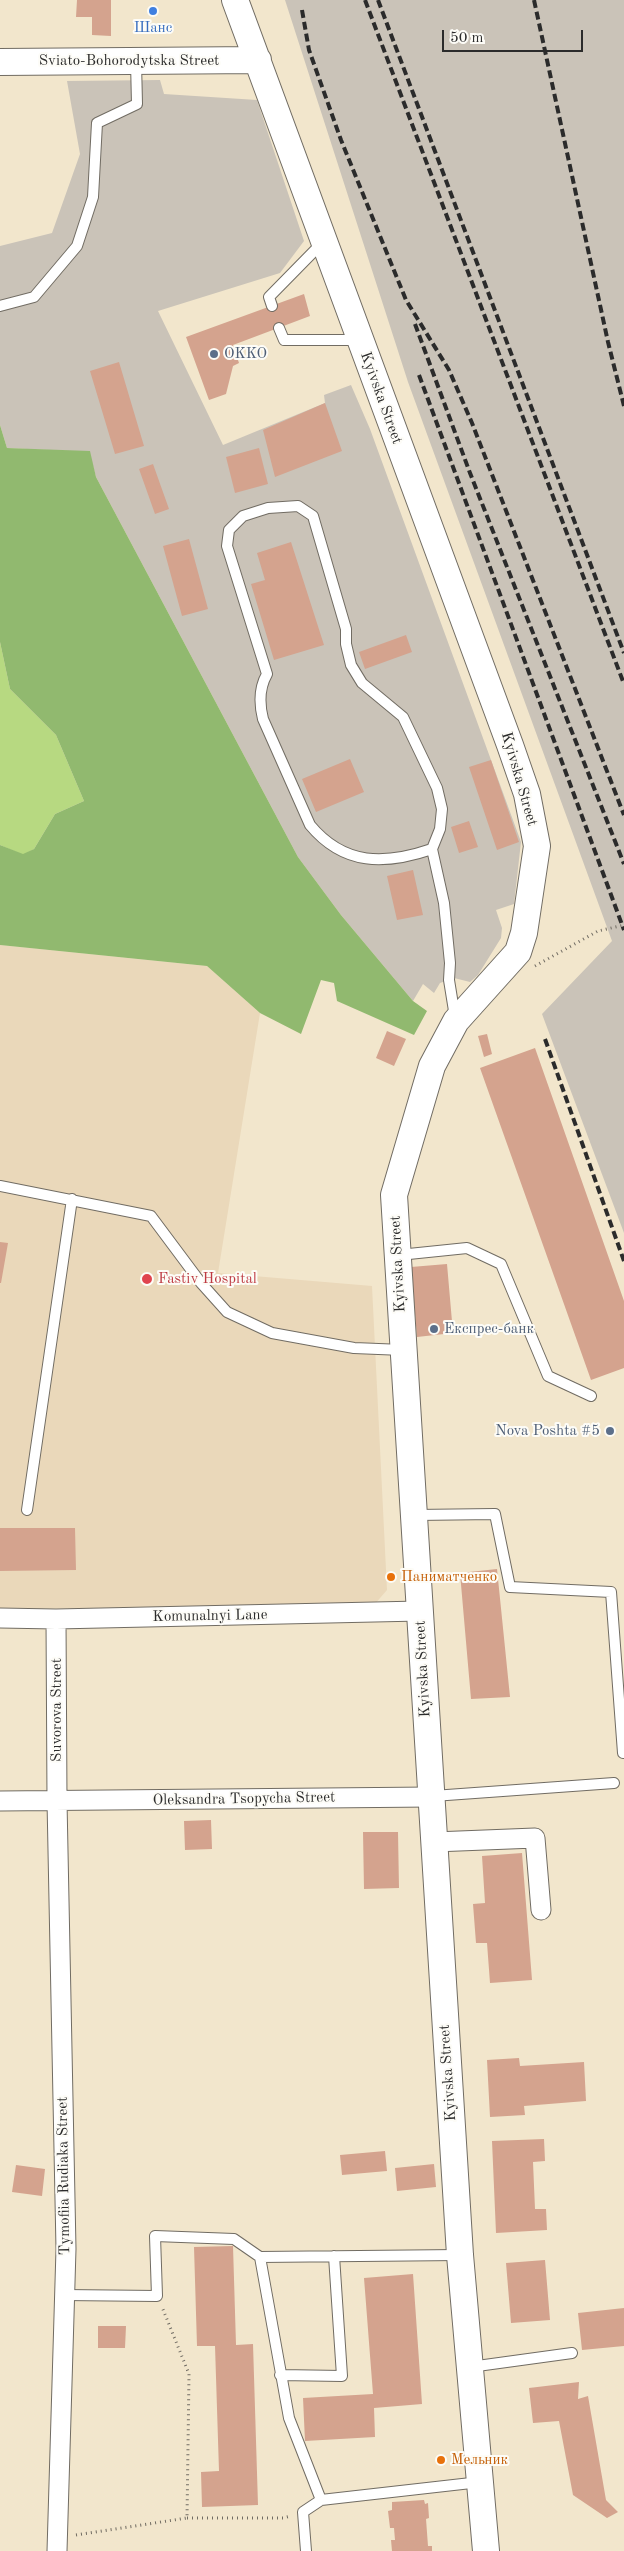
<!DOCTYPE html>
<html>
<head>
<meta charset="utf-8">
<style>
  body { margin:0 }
  #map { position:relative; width:624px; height:2551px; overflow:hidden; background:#f2e6cc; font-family:"Old Standard TT",serif }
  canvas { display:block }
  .scale { position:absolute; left:442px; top:30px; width:141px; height:22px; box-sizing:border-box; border:2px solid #2b2b2b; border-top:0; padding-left:6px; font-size:15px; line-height:18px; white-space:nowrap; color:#2b2b2b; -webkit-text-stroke:4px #fdfcf7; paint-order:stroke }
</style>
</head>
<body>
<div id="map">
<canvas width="624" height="2551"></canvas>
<div class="scale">50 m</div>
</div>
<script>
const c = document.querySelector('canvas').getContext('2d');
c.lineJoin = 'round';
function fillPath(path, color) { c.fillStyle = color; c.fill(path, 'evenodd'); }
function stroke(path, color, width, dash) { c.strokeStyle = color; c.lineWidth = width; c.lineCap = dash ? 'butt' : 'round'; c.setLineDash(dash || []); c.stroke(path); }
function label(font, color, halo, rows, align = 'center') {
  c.font = font + ' "Old Standard TT",serif'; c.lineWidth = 4; c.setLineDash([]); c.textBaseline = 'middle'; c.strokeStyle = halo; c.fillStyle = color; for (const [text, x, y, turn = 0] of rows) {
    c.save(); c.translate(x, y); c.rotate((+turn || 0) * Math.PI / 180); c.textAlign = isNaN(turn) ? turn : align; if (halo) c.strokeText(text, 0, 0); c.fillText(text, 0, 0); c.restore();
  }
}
fillPath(new Path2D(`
  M0,945L207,966L260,1013L218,1273L372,1286L387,1590L374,1605L0,1609Z`), '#ead8ba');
fillPath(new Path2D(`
  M285,0H624V1233L542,1014L612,941L408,382Z
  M160,80L164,94L257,100L304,241L280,273L158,311L223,445L325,403L324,395L351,385L370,429L521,842L514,904L496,910L502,928L501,938L478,975L470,982L454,978L440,983L434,993L423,984L413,1001L341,915L298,857L96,477L89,452L7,448L0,425V246L52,233L80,154L67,81Z`), '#cac3b8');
fillPath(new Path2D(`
  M0,642L10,689L56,735L84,801L55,814L34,849L23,855L0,845Z`), '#b7d981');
fillPath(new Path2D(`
  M0,425L7,448L90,451L96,477L298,857L341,915L413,1001L427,1011L414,1035L337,1001L334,983L321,980L301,1034L260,1013L207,966L0,945V845L23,854L34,849L55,814L84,801L56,735L10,689L0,642Z`), '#91b96f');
fillPath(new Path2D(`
  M77,0H111V36L92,35V17H76Z
  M304,294L310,316L233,345L239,363L233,366L226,394L209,400L186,337Z
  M119,362L144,446L115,454L90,371Z
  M325,403L342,451L275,477L263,430Z
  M259,448L268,484L235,493L226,457Z
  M153,464L169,509L155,514L139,469Z
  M189,539L208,609L182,616L163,546Z
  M291,542L324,645L274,660L251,584L265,580L257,553Z
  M406,635L412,652L365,669L359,652Z
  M350,759L364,792L316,812L302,779Z
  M491,760L519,842L497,850L469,767Z
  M469,821L478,847L459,853L451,827Z
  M413,870L423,915L397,920L387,876Z
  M387,1031L406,1039L394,1066L376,1058Z
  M487,1034L492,1054L484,1057L478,1036Z
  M535,1048L624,1301V1368L591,1380L480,1068Z
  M0,1242L8,1243L1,1283H0Z
  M447,1264L453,1333L417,1337L411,1267Z
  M0,1528H75L76,1570L0,1571Z
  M497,1569L510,1697L471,1699L460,1573Z
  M211,1820L212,1849L185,1850L184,1821Z
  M363,1832H398L399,1888L364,1889Z
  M522,1853L532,1980L490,1983L487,1943H476L473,1904L485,1903L482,1856Z
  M519,2058L520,2066L584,2062L586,2101L524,2106L525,2115L490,2117L487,2060Z
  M544,2139L545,2161L533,2162L535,2209H546L547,2230L496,2233L492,2141Z
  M385,2151L387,2171L342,2175L340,2155Z
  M434,2164L436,2187L397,2191L395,2168Z
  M16,2165L45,2169L42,2196L12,2192Z
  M233,2246L236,2345L253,2344L258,2505L202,2507L201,2472L219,2471L215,2346H197L194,2247Z
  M545,2260L550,2320L511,2323L506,2263Z
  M413,2274L422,2404L374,2408L375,2437L305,2441L303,2398L373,2394L364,2278Z
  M624,2308V2346L582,2350L578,2313Z
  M98,2326H126L125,2348H98Z
  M579,2382L578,2399L588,2396L606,2500L618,2512L607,2518L573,2495L559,2421L533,2423L529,2388Z
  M424,2500L425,2504L428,2503L429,2518L426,2519L428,2546H432V2551H392L391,2540H395L394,2528H390L388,2511L392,2510V2502Z`), '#d4a38e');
const lane = new Path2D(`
  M0,306L34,297L77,246L93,197L97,123L137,104L136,62
  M272,306L269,297L323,242
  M279,328L284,340H360
  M432,849C385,865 344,866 310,825L263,719C259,703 259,688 267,674L227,546L229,530L243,516L268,508L298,506L313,516L346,629V644L351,665L362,683L403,717L437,788L442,809L440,829L432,849L444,903L450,963L449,980L455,1017
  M0,1186L151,1216L201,1283L227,1312L272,1333L354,1348L403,1350
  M399,1255L467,1248L501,1264L548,1376L591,1396
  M27,1510L72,1199
  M415,1515L495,1514L510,1587L611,1592L623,1753
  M433,1796L614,1783
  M260,2257L289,2418L321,2500
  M64,2295L157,2296L155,2236L234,2239L260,2257L459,2255
  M470,2367L572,2353
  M280,2375L342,2376L334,2256
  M306,2551L303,2512L321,2500L480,2482`);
const street = new Path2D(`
  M0,1618L56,1619L420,1611
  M56,1619L57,1801L66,2249L57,2551
  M0,1801L431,1797
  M434,1842L535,1838L541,1910`);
const secondary = new Path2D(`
  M235,0L510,745L527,794L537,846L524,933L518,952L456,1021L432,1066L394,1195L460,2255L486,2551
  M0,62L258,60`);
stroke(lane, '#716c63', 12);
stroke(street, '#716c63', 21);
stroke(secondary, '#716c63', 28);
stroke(new Path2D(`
  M535,966L598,931L624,925
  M187,2518H283L291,2516
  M76,2535L187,2518L189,2374L162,2307`), '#716c63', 3, [1, 4]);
stroke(lane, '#fff', 10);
stroke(street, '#fff', 19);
stroke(secondary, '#fff', 26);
stroke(new Path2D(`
  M365,0L624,684
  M378,0L624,653
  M534,0L608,342L624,406
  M302,10L309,50L341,140L406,300L449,370L472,423L624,815
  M415,324L470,473L624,864
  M419,375L624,930
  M545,1039L624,1261`), '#2b2b2b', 4, [8, 4]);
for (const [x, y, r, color] of [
  [153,11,5,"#3f7fe0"],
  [214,354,5,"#5c6f8a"],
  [147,1279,6,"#e0444e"],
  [434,1329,5,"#5c6f8a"],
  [610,1431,5,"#5c6f8a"],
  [391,1577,5,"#e8710a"],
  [441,2460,5,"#e8710a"]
]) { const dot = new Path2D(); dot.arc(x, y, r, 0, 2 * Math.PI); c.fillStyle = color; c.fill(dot); stroke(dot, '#fdfcf7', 2); }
label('15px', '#366cbe', '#fdfcf7', [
  ["Шанс",153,28]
]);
label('15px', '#2b2b2b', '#fdfcf7', [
  ["Sviato-Bohorodytska Street",129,61],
  ["Kyivska Street",381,398,70],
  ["Kyivska Street",519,779,74],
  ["Kyivska Street",398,1264,-93],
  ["Komunalnyi Lane",210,1616,-1],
  ["Kyivska Street",423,1669,-93],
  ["Suvorova Street",57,1710,-90],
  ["Oleksandra Tsopycha Street",244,1799,-1],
  ["Kyivska Street",448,2073,-94],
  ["Tymofiia Rudiaka Street",64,2176,-91]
]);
label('15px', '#4e5e75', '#fdfcf7', [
  ["OKKO",224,354],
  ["Експрес-банк",444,1329],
  ["Nova Poshta #5",600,1431,"right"]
], 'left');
label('15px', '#be3a42', '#fdfcf7', [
  ["Fastiv Hospital",158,1279]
], 'left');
label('15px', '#c56008', '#fdfcf7', [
  ["Паниматченко",401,1577],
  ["Мельник",451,2460]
], 'left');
</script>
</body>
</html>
